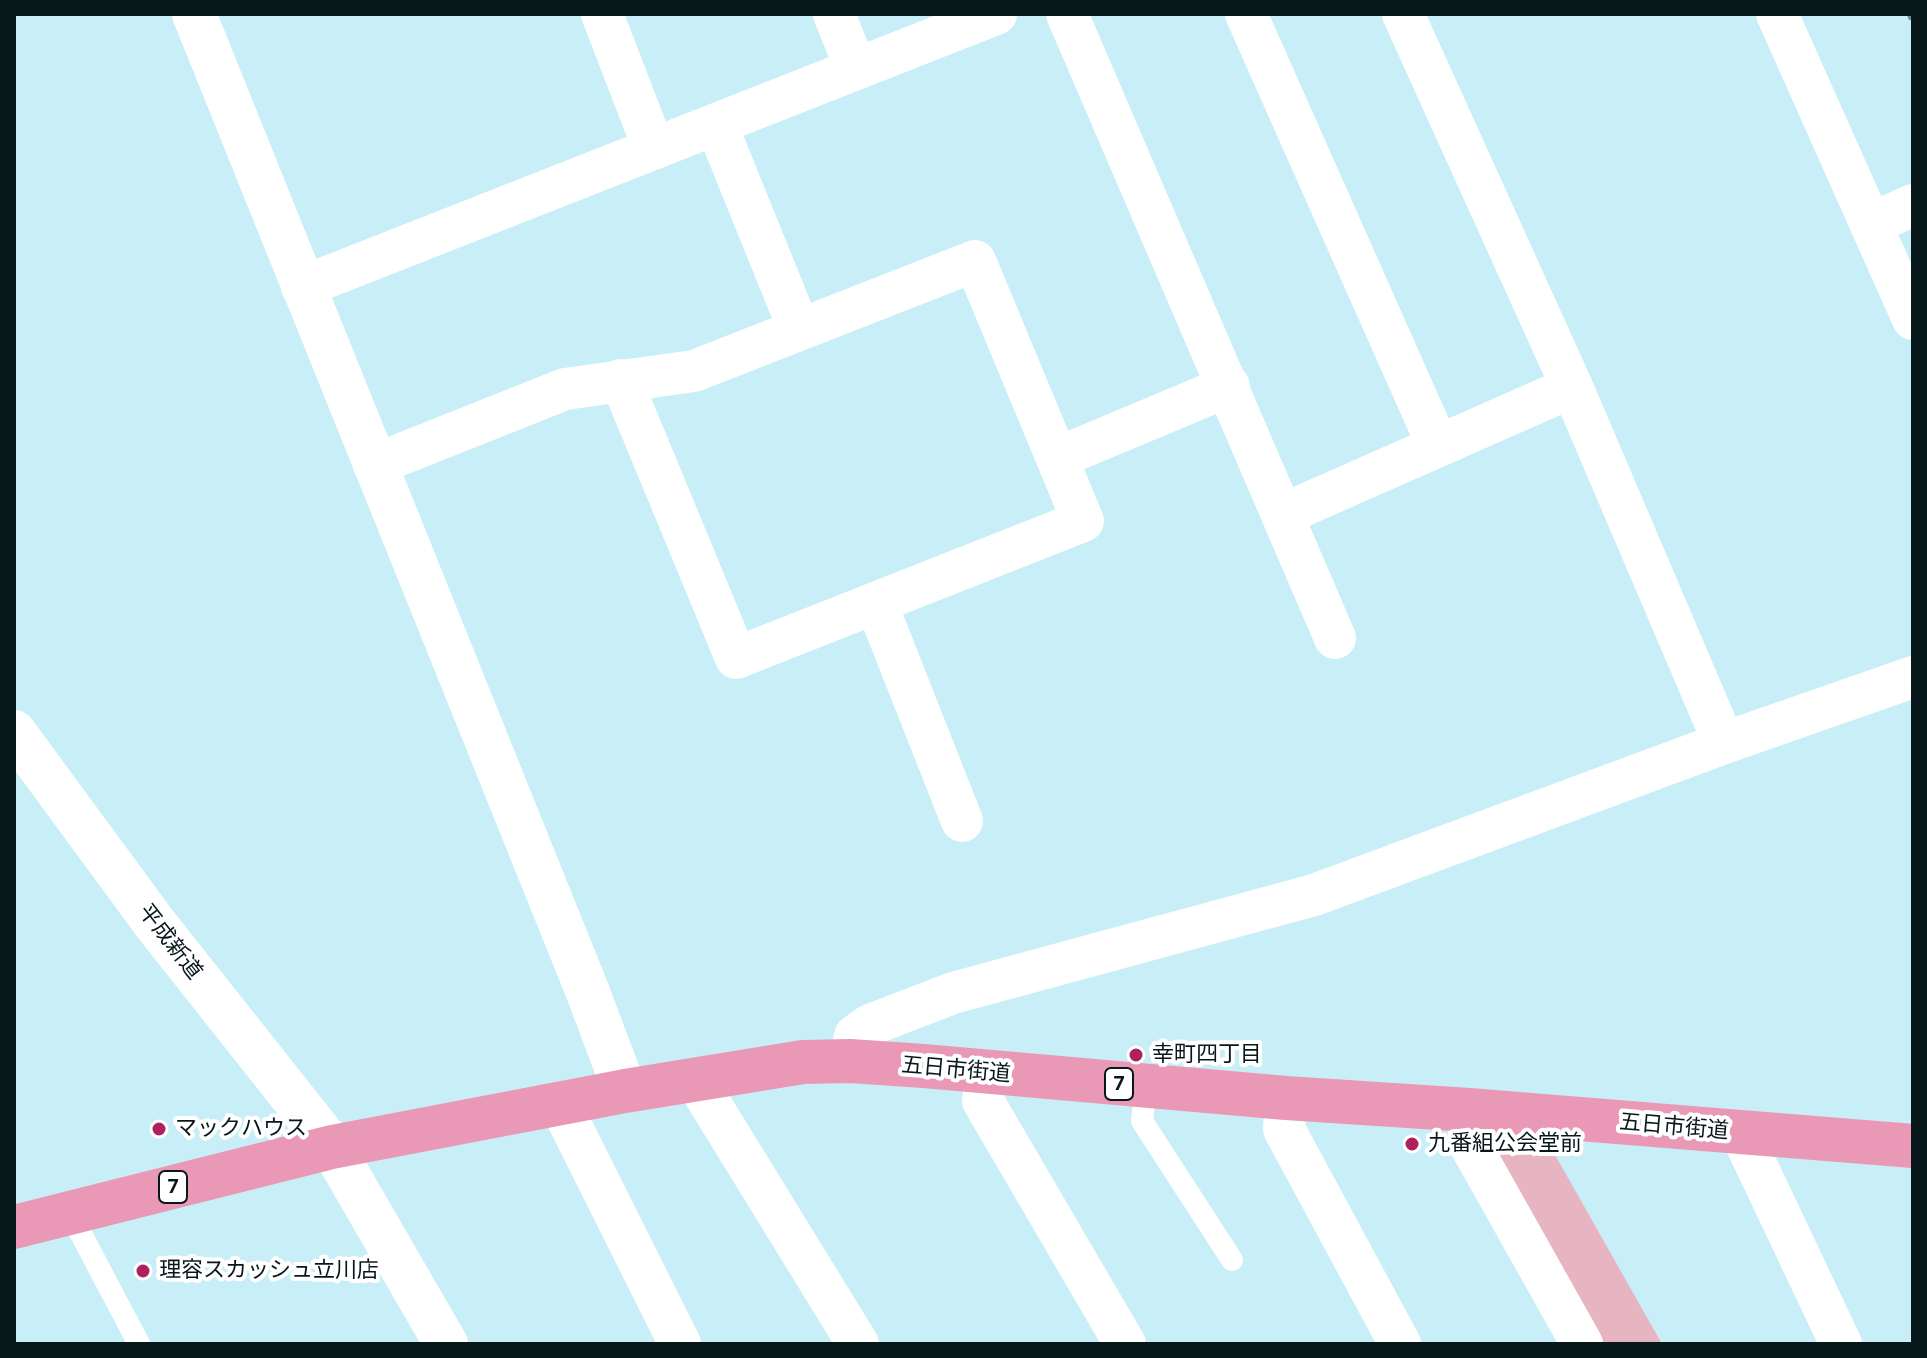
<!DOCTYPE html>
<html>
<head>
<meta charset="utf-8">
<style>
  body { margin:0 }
  #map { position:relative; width:1927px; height:1358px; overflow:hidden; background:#c8eff7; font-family:Figtree,sans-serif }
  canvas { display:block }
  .frame { position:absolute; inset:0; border:16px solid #081719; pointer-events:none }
</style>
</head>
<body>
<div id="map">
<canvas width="1927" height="1358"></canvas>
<div class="frame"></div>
</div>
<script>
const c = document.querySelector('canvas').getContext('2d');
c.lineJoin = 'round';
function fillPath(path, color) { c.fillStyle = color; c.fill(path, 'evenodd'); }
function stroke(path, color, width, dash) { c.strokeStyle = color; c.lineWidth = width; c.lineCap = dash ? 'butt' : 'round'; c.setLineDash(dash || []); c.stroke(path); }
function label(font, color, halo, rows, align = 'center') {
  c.font = font + ' Figtree,"Noto Sans JP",sans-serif'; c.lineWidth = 8; c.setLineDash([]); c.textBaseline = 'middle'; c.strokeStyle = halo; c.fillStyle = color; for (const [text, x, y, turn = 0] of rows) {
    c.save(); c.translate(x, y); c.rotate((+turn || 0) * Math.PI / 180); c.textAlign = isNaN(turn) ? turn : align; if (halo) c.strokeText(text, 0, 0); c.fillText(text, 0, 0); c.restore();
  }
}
fillPath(new Path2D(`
  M1554,1153L1662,1344H1604L1497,1154Z`), '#e7b4c1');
stroke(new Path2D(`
  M1909,14L1913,23`), '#728e94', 5, [6, 6]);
stroke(new Path2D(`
  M1146,1087L1142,1121L1232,1260
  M70,1213L139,1344`), '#fff', 22);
stroke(new Path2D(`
  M602,14L654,149
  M834,14L856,69
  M1067,14L1335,638
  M1246,14L1438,446
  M1403,14L1572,387L1724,743
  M1777,14L1913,319
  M716,124L799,329
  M1871,224L1913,205
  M302,287L996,14
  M1057,458L1229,386
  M374,465L565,389L694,371L975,261L1083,521L736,658L621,380
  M1284,514L1572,387
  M876,603L962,821
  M850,1061L855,1036L870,1025L953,993L1314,895L1724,743L1913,677
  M987,1073L983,1101L1125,1344
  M695,1079L858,1344
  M1286,1098L1284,1129L1400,1344
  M560,1104L680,1344
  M1469,1110V1143L1582,1344
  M1741,1133L1841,1344`), '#fff', 42);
stroke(new Path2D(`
  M194,14L587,990L625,1091
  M14,732L156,925L332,1147L446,1344`), '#fff', 44);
stroke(new Path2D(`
  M14,1227L332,1147L625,1091L803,1062L850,1061L924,1066L1286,1098L1469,1110L1913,1146`), '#e999b6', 44);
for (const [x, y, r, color] of [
  [1136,1055,8,"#ae215d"],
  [159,1129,8,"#ae215d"],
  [1412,1144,8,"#ae215d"],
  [143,1271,8,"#ae215d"]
]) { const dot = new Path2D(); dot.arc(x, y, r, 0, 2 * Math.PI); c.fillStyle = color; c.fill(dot); stroke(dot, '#fff', 3); }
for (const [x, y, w] of [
  [1119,1084,28],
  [173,1187,28]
]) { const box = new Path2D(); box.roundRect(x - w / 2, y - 16, w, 32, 6); c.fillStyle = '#fff'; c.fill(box); stroke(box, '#081719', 2); }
label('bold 20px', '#081719', null, [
  ["7",1119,1084],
  ["7",173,1187]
]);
label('22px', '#081719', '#fff', [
  ["平成新道",170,942,52],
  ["五日市街道",956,1070,5],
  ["五日市街道",1674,1127,5]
]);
label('22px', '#081719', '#fff', [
  ["幸町四丁目",1152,1055],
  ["マックハウス",175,1129],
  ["九番組公会堂前",1428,1144],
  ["理容スカッシュ立川店",159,1271]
], 'left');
</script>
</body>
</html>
